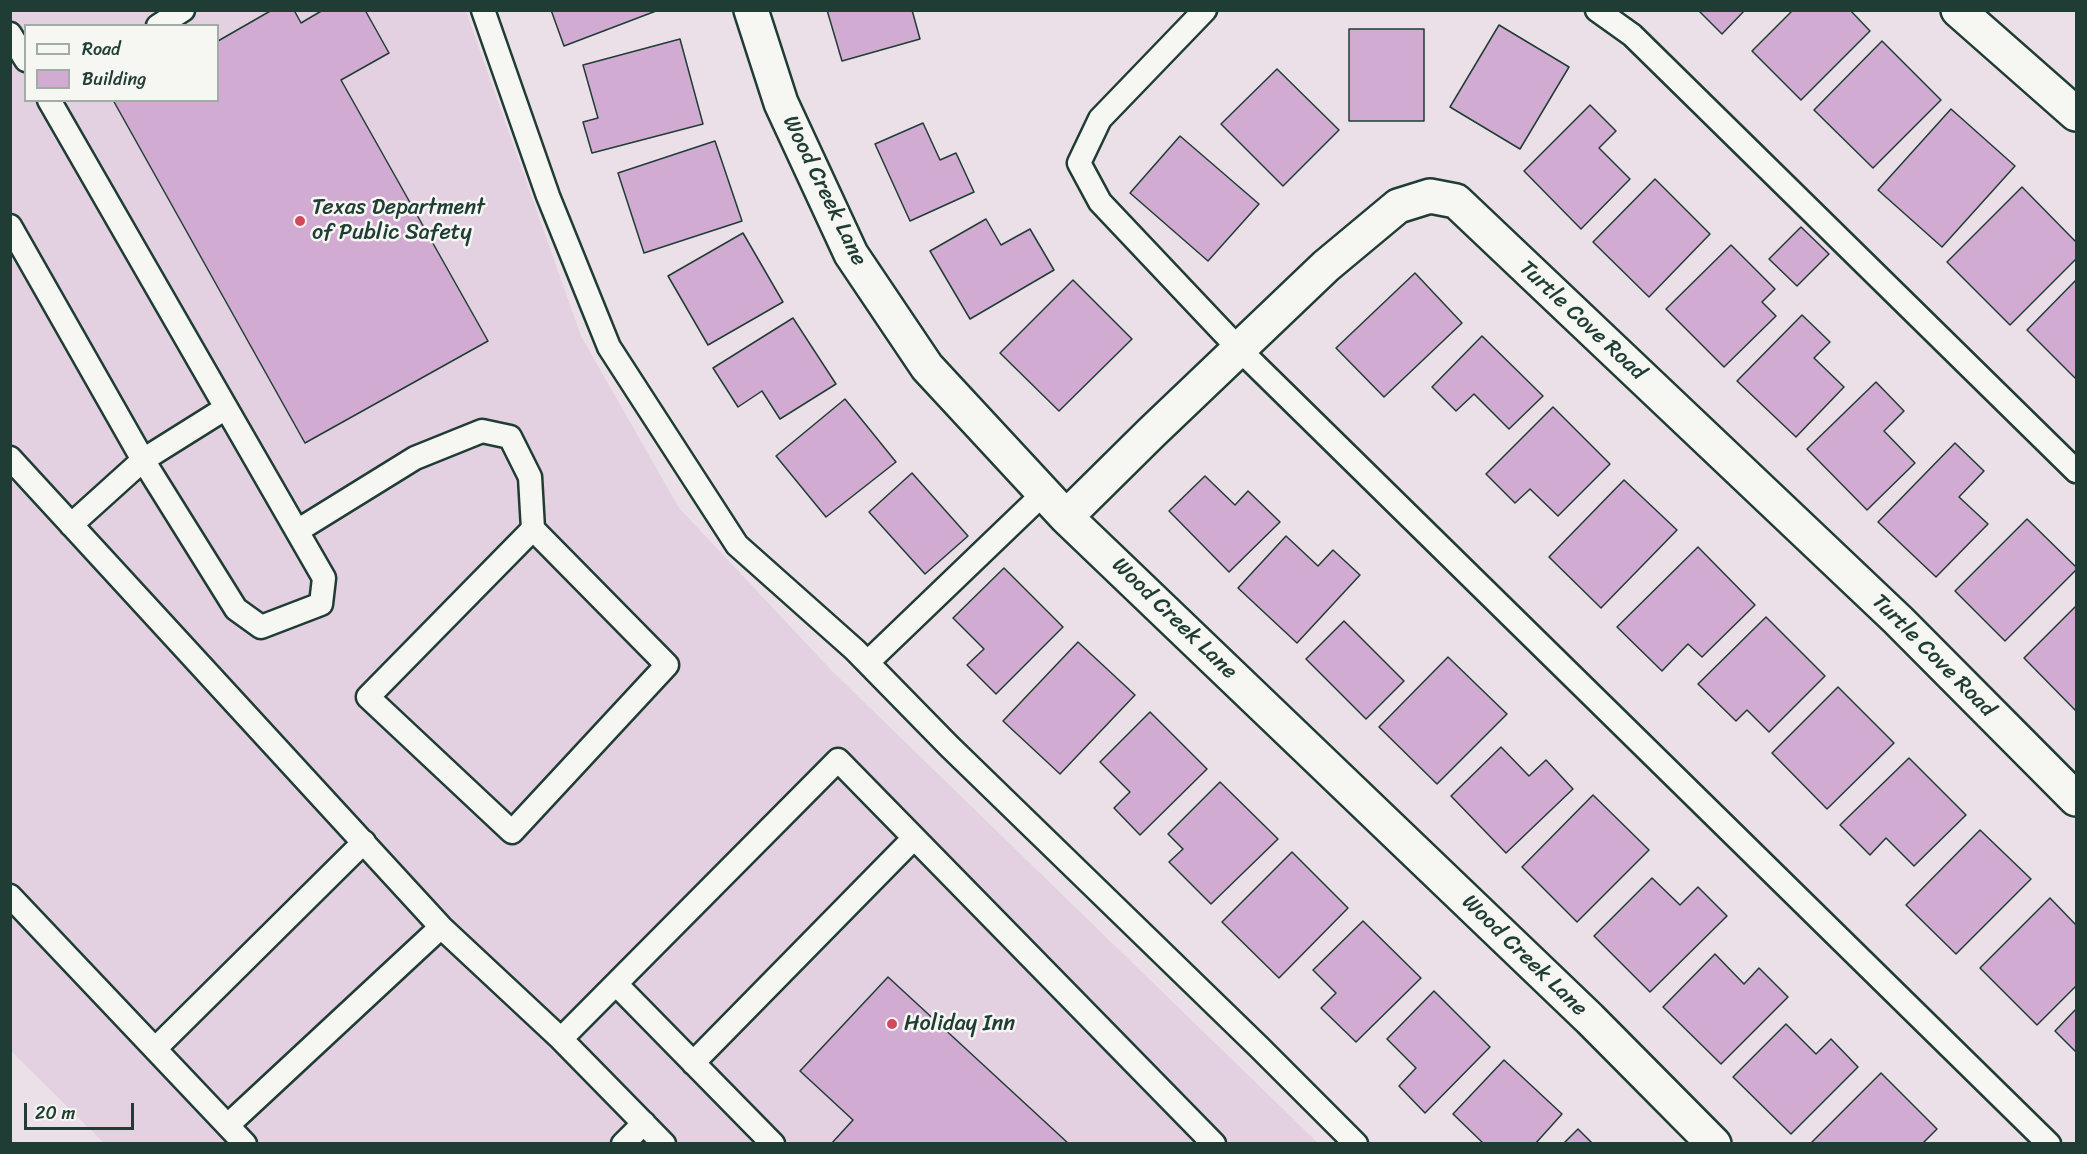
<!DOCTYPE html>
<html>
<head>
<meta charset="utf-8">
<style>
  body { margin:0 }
  #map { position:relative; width:2087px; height:1154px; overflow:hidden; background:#ebe0e8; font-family:Sriracha,sans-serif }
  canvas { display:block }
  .frame { position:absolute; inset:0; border:12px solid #1f3d34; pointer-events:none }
  .legend { position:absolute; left:24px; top:24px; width:195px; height:78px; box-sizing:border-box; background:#f6f6f2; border:2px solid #a0aca6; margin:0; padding:8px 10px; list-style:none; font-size:18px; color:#1f3d34 }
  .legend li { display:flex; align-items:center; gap:12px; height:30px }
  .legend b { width:30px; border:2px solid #a0aca6 }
  .scale { position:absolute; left:24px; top:1103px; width:110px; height:27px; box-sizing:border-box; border:3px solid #1f3d34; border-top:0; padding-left:8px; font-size:18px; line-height:21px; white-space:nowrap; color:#1f3d34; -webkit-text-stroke:4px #f6f6f2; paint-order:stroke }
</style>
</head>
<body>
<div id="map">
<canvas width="2087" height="1154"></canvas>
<div class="frame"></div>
<ul class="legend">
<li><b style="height:8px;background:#f6f6f2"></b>Road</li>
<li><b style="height:16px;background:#d1abd2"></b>Building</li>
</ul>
<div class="scale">20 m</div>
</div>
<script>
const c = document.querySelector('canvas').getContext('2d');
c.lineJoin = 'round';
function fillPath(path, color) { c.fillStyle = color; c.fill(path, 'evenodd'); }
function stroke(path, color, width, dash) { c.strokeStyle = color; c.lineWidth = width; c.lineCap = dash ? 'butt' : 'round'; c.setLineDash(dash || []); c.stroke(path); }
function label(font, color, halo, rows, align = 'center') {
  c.font = font + ' Sriracha,sans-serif'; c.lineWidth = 5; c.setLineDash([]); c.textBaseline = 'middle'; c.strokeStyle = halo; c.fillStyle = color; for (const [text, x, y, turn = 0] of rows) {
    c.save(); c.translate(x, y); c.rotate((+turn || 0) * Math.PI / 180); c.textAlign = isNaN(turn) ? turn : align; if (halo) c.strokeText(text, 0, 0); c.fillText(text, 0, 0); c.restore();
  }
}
fillPath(new Path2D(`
  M10,11H466L581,336L679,508L833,672L1318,1143H104L11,1051ZM26,26H218V100H26Z`), '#e3d0e1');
const building = new Path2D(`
  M272,10H294L301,23L323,10H365L389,53L341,80L488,341L305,443L113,100H218V41Z
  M551,10H656V11L564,46Z
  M827,10H912L920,39L842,61Z
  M1698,10H1745L1722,34Z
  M1793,10H1850L1870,31L1801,100L1752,51Z
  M1499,25L1569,67L1520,149L1450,107Z
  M1349,29H1424V121H1349Z
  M680,39L703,124L592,153L583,122L598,118L583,65Z
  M1882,41L1941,100L1873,168L1814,110Z
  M1277,69L1339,130L1283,186L1221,124Z
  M1590,105L1616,131L1599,148L1630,179L1581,229L1524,171Z
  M1951,109L2015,166L1942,247L1878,190Z
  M923,123L940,160L956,153L974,192L910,221L875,144Z
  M1180,136L1259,204L1208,261L1130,193Z
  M715,141L742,221L644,253L618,173Z
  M1655,179L1710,234L1649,297L1593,242Z
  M2022,187L2076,242V259L2010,325L1947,262Z
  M986,219L1001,245L1030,229L1054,270L970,319L930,251Z
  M1801,227L1829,254L1797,286L1769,259Z
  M743,233L783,302L708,345L668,276Z
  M1731,245L1775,289L1762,302L1776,316L1724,367L1666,309Z
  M1415,273L1462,323L1384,397L1336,348Z
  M1073,280L1132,339L1059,411L1000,353Z
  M2076,280V379L2027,330Z
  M1802,315L1830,342L1814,358L1844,387L1796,437L1737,381Z
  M793,318L836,384L780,419L762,391L738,407L713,368Z
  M1482,336L1543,396L1509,429L1474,394L1456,411L1432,387Z
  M1876,382L1904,411L1884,431L1915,463L1867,510L1807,449Z
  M845,399L896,462L826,517L776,456Z
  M1553,407L1610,464L1558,516L1530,489L1515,503L1486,474Z
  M1955,443L1984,471L1959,497L1988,524L1936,577L1878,522Z
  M912,473L968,536L925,574L869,512Z
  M1205,476L1235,505L1248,491L1280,522L1229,572L1169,511Z
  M1624,480L1677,530L1601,608L1549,557Z
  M2027,519L2076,567V570L2005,641L1955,591Z
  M1286,536L1318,566L1333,550L1360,575L1297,643L1238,588Z
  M1698,547L1755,605L1702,657L1688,644L1662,671L1617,627Z
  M1004,568L1063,627L996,694L967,665L984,649L953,618Z
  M2076,606V711L2024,658Z
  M1766,617L1825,676L1769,732L1747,710L1736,721L1698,684Z
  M1344,621L1404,681L1366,719L1306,659Z
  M1078,642L1135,695L1060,774L1003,721Z
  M1448,657L1507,714L1437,784L1379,727Z
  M1838,687L1894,743L1827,809L1772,753Z
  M1150,712L1207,769L1140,835L1114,808L1130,792L1100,762Z
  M1501,747L1529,776L1546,760L1573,789L1506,853L1451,796Z
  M1909,758L1966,815L1914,866L1886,838L1870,855L1840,825Z
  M1220,782L1278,839L1211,904L1169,862L1183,849L1168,834Z
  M1593,795L1649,850L1577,922L1522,867Z
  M1980,830L2031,879L1956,954L1906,905Z
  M1292,852L1348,908L1279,978L1222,922Z
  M1652,878L1680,905L1698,887L1727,916L1650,992L1594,936Z
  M2050,898L2076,925V986L2037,1025L1980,968Z
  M1363,921L1421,978L1356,1042L1321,1008L1336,993L1313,970Z
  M1715,954L1744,984L1759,968L1788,997L1721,1064L1663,1007Z
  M888,977L1069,1144H831L853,1120L800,1071Z
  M1434,991L1490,1047L1425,1113L1399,1086L1416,1068L1387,1039Z
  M2076,1009V1052L2055,1031Z
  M1786,1024L1816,1054L1831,1039L1858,1067L1791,1134L1733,1077Z
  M1504,1060L1562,1114L1535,1144H1484L1453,1114Z
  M1881,1073L1937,1129L1922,1144H1810Z
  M1578,1129L1593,1144H1563Z`);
fillPath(building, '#d1abd2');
stroke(building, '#1f3d34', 1.5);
const service = new Path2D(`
  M483,10L548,196L609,347L737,545L855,650L949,746L1259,1047L1356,1144
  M1205,10L1100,119L1079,163L1100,202L1239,349L2049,1144
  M1597,10L1632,35L2076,471
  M158,26L183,10
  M10,34L26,60
  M10,226L143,460L236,609L261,627L321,604L324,578L49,100
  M10,458L441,927L561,1039
  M71,525L143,460L226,408
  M297,531L415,458L482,431L510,437L530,477L533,529L368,697L512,832L667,665L533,529
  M868,662L1044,493
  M10,896L245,1144
  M616,984L773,1144
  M155,1049L364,842
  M693,1063L914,838
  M228,1125L441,927
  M623,1144L644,1123
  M664,1144L561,1039L838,760L1214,1144`);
const minor = new Path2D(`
  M751,10L781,103L851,254L927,367L1066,517L1590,1019L1714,1144
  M1958,10L2076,114
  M1066,517L1151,433L1326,266L1398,206L1430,196L1456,201L1898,620L2076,799`);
stroke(service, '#1f3d34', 27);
stroke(minor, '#1f3d34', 38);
stroke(service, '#f6f6f2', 22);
stroke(minor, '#f6f6f2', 33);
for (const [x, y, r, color] of [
  [300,221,6,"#d1495b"],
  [892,1024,6,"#d1495b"]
]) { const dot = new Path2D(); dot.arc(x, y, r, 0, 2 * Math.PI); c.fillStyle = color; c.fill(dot); stroke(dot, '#f6f6f2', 2); }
label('22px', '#1f3d34', '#f6f6f2', [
  ["Wood Creek Lane",824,191,64],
  ["Turtle Cove Road",1582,321,43],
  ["Wood Creek Lane",1174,619,44],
  ["Turtle Cove Road",1933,656,45],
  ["Wood Creek Lane",1524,956,44]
]);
label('22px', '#1f3d34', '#f6f6f2', [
  ["Texas Department",312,208],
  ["of Public Safety",312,233],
  ["Holiday Inn",904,1024]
], 'left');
</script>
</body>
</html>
